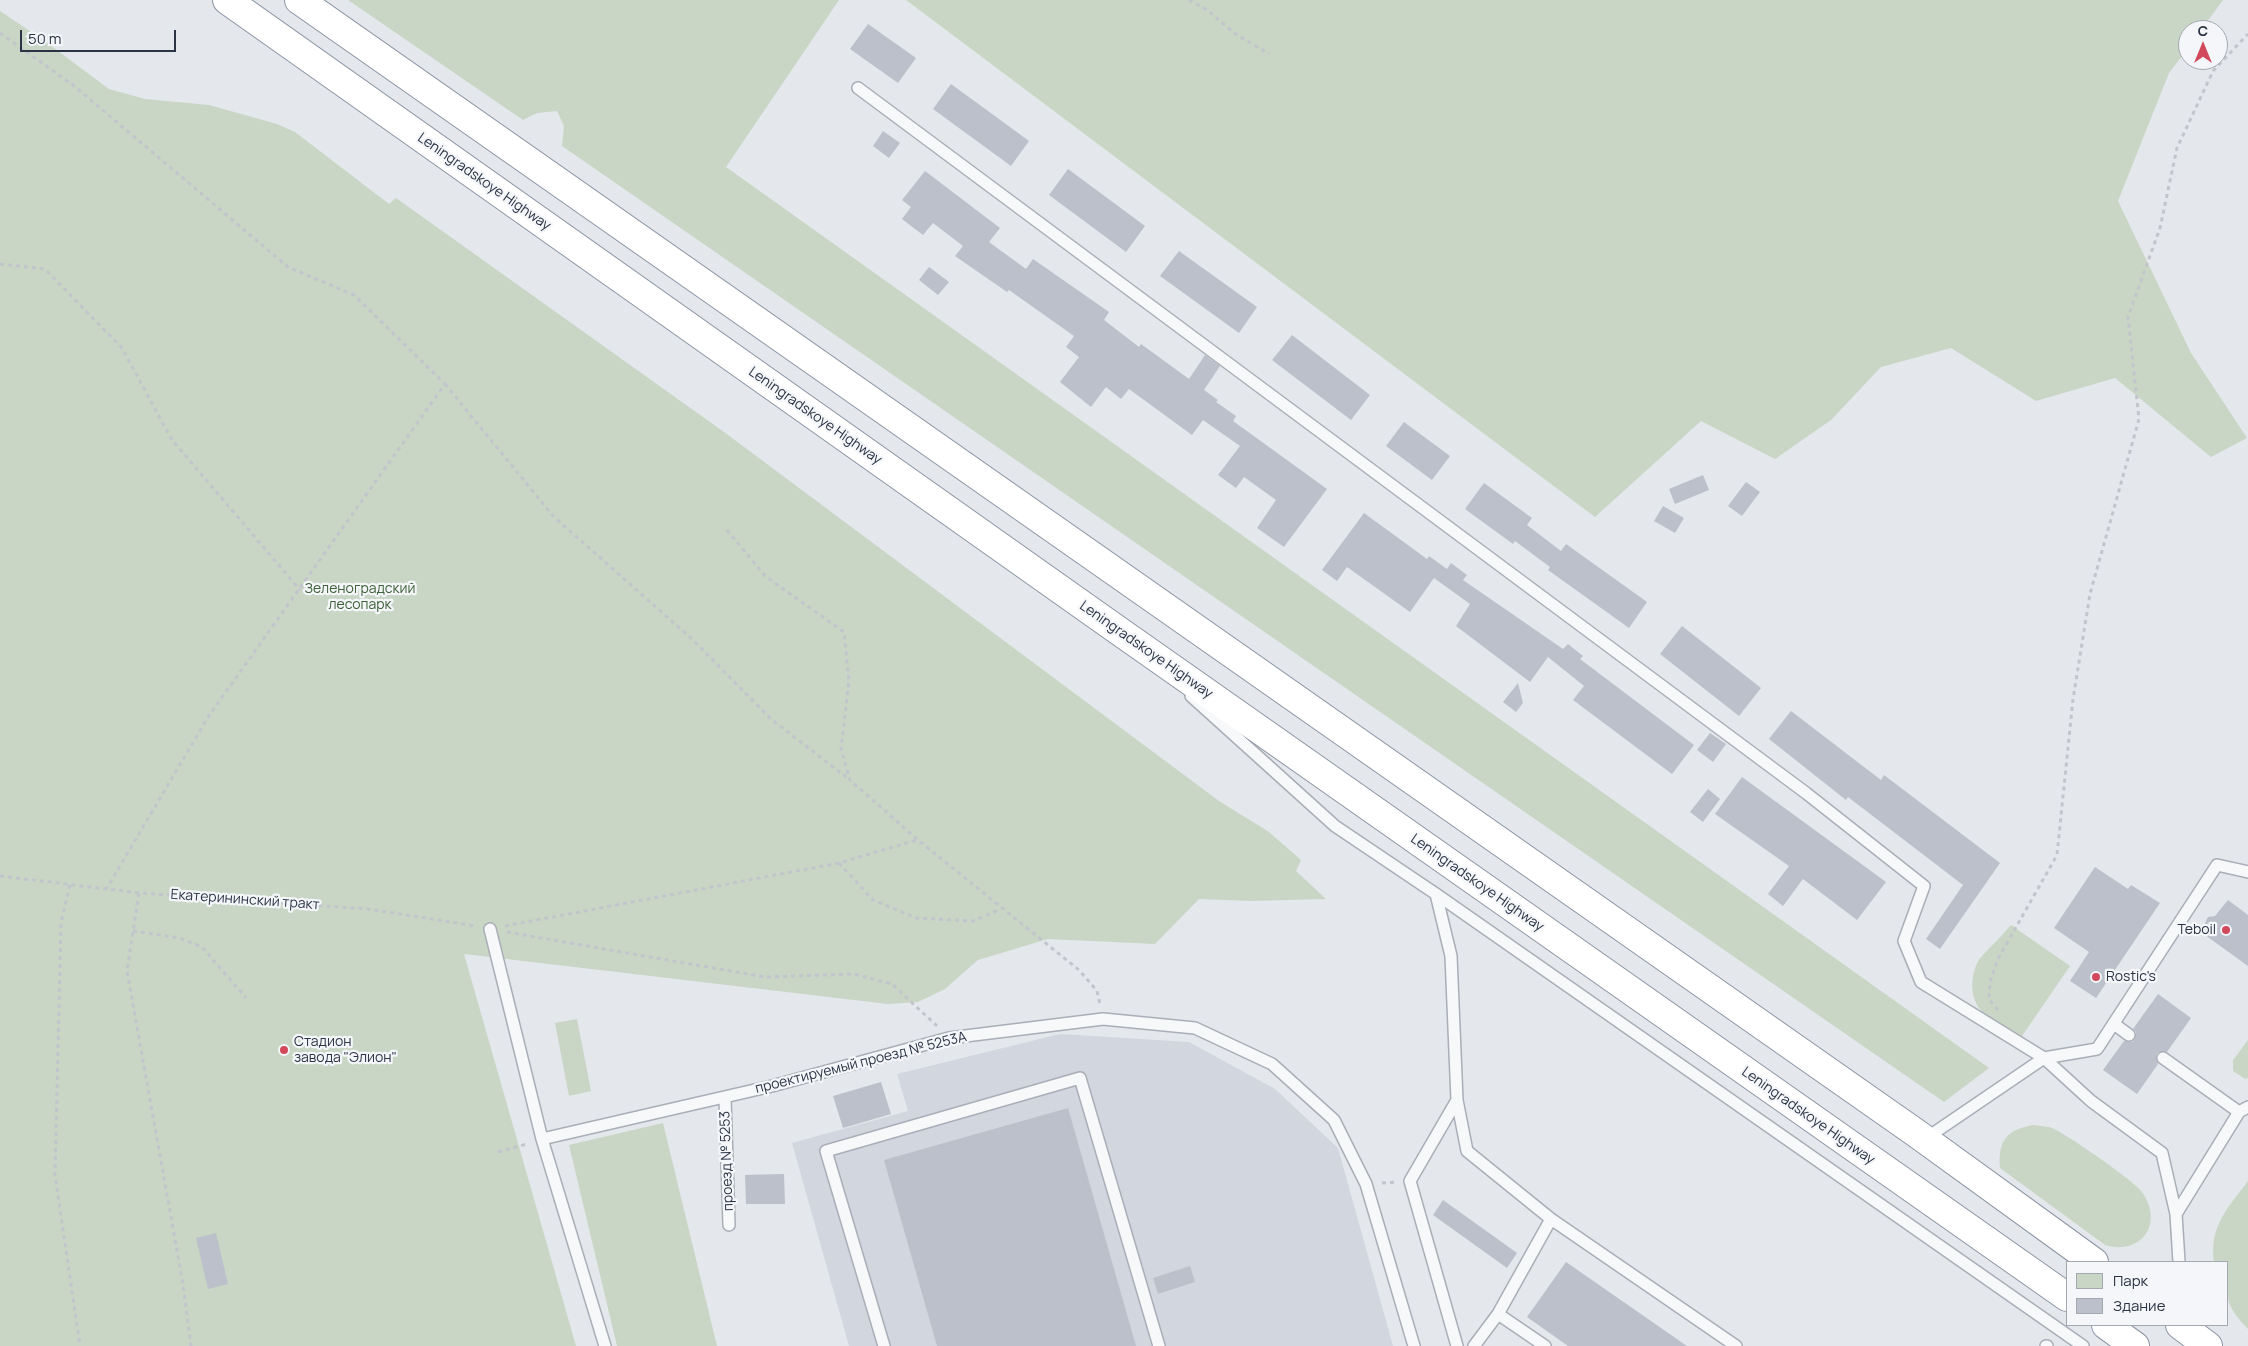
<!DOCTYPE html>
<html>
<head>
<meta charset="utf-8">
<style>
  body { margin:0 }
  #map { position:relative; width:2248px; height:1346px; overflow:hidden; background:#e4e7ec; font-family:Manrope,sans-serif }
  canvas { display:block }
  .legend { position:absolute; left:2066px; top:1261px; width:162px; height:65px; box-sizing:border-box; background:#f4f6f9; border:1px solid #a4a8b1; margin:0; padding:6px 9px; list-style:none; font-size:15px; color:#2b3445 }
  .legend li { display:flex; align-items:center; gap:10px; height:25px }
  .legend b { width:25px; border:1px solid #a4a8b1 }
  .north { position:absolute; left:2178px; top:20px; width:50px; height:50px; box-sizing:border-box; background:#f4f6f9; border:1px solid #a4a8b1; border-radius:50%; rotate:0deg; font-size:14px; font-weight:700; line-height:20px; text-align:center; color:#2b3445 }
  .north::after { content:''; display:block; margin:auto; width:18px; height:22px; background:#d1495b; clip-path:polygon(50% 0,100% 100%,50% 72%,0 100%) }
  .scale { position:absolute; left:20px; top:30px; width:156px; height:22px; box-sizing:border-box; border:2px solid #2b3445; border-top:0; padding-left:6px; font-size:15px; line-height:18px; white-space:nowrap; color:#2b3445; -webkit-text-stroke:4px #f4f6f9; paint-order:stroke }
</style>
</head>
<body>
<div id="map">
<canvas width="2248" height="1346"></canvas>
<ul class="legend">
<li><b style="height:14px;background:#c9d6c5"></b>Парк</li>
<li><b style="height:14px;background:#bbc0ca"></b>Здание</li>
</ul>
<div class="north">С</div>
<div class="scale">50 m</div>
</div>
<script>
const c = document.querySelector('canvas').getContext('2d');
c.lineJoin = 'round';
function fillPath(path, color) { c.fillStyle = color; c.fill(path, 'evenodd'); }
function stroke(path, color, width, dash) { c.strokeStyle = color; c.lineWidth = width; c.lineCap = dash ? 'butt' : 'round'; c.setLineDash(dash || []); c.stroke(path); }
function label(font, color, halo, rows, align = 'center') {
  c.font = font + ' Manrope,sans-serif'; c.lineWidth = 4.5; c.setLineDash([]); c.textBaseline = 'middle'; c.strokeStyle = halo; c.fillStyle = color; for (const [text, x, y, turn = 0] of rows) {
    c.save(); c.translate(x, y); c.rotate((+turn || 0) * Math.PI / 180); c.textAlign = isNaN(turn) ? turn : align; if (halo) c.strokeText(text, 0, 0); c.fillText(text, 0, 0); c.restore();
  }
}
fillPath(new Path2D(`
  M1060,1034L1189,1042L1275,1089L1338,1148L1393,1346H849L792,1143L908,1111L897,1074Z`), '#d2d6de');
fillPath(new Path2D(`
  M348,0H839L726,167L1989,1068L1944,1102L562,146L564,126L557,111L537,113L523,120Z
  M906,0H2223L2201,30H2188V48L2169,73L2118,201L2191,353L2247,438L2211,457L2115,378L2036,401L1951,348L1881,367L1831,420L1775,459L1701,421L1595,517Z
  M0,11L46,42L109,89L145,99L209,105L277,124L295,132L389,204L396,198L724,432L1219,801L1269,832L1301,860L1296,871L1326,899L1250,901L1199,899L1155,944L1048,939L978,960L945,989L918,1002L888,1004L464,954L576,1346H0Z
  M2011,925L2070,966L2020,1039C1995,1025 1967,1010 1973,977C1974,970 1977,961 1982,956C1991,946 2002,936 2011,925Z
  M577,1019L591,1091L569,1096L555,1023Z
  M2248,1040V1078L2245,1079L2233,1071V1060Z
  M663,1123L717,1346H617L569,1145Z
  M2033,1125C2039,1126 2047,1126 2052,1128C2065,1133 2136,1182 2142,1192C2164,1223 2142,1256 2105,1245L2000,1168C1998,1141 2006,1130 2033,1125Z
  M2248,1181V1329C2223,1303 2227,1297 2227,1262H2214C2209,1226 2228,1208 2248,1181Z`), '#c9d6c5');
fillPath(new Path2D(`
  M868,24L916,58L898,83L850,49Z
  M951,84L1029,141L1011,166L933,109Z
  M883,131L900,143L889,158L873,146Z
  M1068,169L1145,226L1126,252L1049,195Z
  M925,171L1000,228L989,242L1026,269L1033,259L1109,312L1104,320L1139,347L1141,344L1189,379L1205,355L1220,366L1204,390L1218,400L1216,402L1236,416L1233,421L1327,489L1284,547L1257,528L1276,500L1244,477L1236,488L1218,475L1240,446L1203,420L1192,435L1129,389L1121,399L1106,387L1091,407L1060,382L1079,357L1066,347L1074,336L1009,290L1007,292L955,256L963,246L933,223L923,235L902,219L911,207L902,200Z
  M1179,251L1257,307L1239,333L1160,276Z
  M929,267L949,282L938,295L919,280Z
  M1292,335L1370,395L1351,420L1272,360Z
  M1404,422L1450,456L1432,480L1386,446Z
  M1703,475L1709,490L1675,504L1669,489Z
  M1746,482L1760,492L1742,516L1728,506Z
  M1484,483L1532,518L1527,525L1561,551L1566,544L1647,602L1629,628L1548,570L1550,567L1515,541L1513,544L1465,509Z
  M1663,506L1684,518L1675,533L1654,521Z
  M1364,513L1427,559L1429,556L1447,569L1451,563L1467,575L1463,580L1563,649L1568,644L1583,656L1580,659L1694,745L1672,774L1573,700L1584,686L1548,657L1530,682L1456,626L1470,604L1434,578L1410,612L1347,567L1337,581L1322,570Z
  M1682,626L1761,688L1739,716L1660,654Z
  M1518,683L1523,703L1516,712L1503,702Z
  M1791,711L1881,780L1884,775L2000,863L1940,949L1926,939L1963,885L1848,797L1846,800L1769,739Z
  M1710,733L1726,744L1713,762L1697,750Z
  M1742,777L1886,882L1857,920L1803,879L1783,906L1768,894L1789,866L1715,814Z
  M1708,789L1720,799L1703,822L1690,812Z
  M2095,867L2128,889L2131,885L2160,903L2096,998L2070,981L2089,952L2054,928Z
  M2228,900L2248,915V966L2205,935L2204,925L2208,917L2215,916Z
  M2158,994L2191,1018L2167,1052L2163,1051L2157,1053L2156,1058L2158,1064L2137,1094L2103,1070L2124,1041L2132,1042L2135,1039L2136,1032L2133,1029Z
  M881,1082L891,1114L843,1128L833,1096Z
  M1068,1108L1136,1346H937L884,1160Z
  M784,1174L785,1204H746L745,1175Z
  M1443,1200L1517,1253L1507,1268L1433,1215Z
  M216,1233L228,1284L208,1289L196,1238Z
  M1566,1262L1687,1346H1568L1527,1317Z
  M1190,1266L1195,1282L1158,1294L1153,1278Z`), '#bbc0ca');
const lane = new Path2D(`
  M858,88L1806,793L1924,886L1904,941L1921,982L2044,1058L2091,1101L2162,1153L2176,1214L2179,1262
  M1191,696L1335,826L1436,894L2083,1346
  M1436,894L1451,956L1457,1100L1467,1151L1551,1219L1736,1346
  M490,929L542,1139L605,1346
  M2114,1024L2129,1035
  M2163,1058L2239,1112
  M725,1098L729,1225
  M1457,1100L1410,1181L1457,1346
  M542,1139L772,1086L949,1038L1103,1019L1195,1028L1272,1064L1334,1120L1366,1184L1414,1346
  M1925,1139L2044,1058L2097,1049L2217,865L2248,872
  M2176,1214L2239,1112L2248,1107
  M884,1346L826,1151L1080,1078L1159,1346
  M1474,1346L1498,1314
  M1545,1346L1498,1314L1551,1219
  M2046,1346H2047`);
const highway = new Path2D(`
  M227,0L1119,631L2067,1297
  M299,0L1916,1133L2094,1262
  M2106,1325L2135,1346
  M2180,1325L2208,1346`);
stroke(lane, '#a9aeb7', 14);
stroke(highway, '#8b94a3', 30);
stroke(new Path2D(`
  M1189,0L1206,9L1234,33L1269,54
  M0,33L73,85L288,267L354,295L445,384L208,717L107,888
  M0,264L45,269L122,348L172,440L300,590
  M445,384L553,516L692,639L771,719L850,780
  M727,530L765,576L844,632L849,681L841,749L850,780L918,840L1079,970L1097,991L1100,1004
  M839,863L873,900L916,918L973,921L1001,909
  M0,876L139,893L368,909L476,926
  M70,885L61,922L55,1175L80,1346
  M139,893L127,971L183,1284L191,1346
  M505,926L839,863L917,840
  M133,931L180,938L202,947L246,998
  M507,932L765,977L854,974L892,984L937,1026
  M1998,1010L1989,999L1990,982L1998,959L2057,855L2073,699L2090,594L2139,419L2128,317L2160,228L2177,148L2213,71L2248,34
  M498,1152L527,1144
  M1382,1183L1396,1182`), '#c2c5cb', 3, [4, 4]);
stroke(lane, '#f7f8fa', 11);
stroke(highway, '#fff', 28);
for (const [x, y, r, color] of [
  [2226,930,5,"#d1495b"],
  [2096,977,5,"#d1495b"],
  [284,1050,5,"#d1495b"]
]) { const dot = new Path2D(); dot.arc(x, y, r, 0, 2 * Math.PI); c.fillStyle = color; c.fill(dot); stroke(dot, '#f4f6f9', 2); }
label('14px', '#2b3445', '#f4f6f9', [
  ["Leningradskoye Highway",484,182,35],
  ["Leningradskoye Highway",815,416,35],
  ["Leningradskoye Highway",1146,650,35],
  ["Leningradskoye Highway",1477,883,35],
  ["Екатерининский тракт",245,900,4],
  ["проектируемый проезд № 5253А",861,1063,-14],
  ["Leningradskoye Highway",1808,1116,35],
  ["проезд № 5253",727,1161,-92]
]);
label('14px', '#3f6138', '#f4f6f9', [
  ["Зеленоградский",360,589],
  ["лесопарк",360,605]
]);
label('14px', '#2b3445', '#f4f6f9', [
  ["Teboil",2216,930,"right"],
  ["Rostic's",2106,977],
  ["Стадион",294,1042],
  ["завода \"Элион\"",294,1058]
], 'left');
</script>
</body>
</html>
